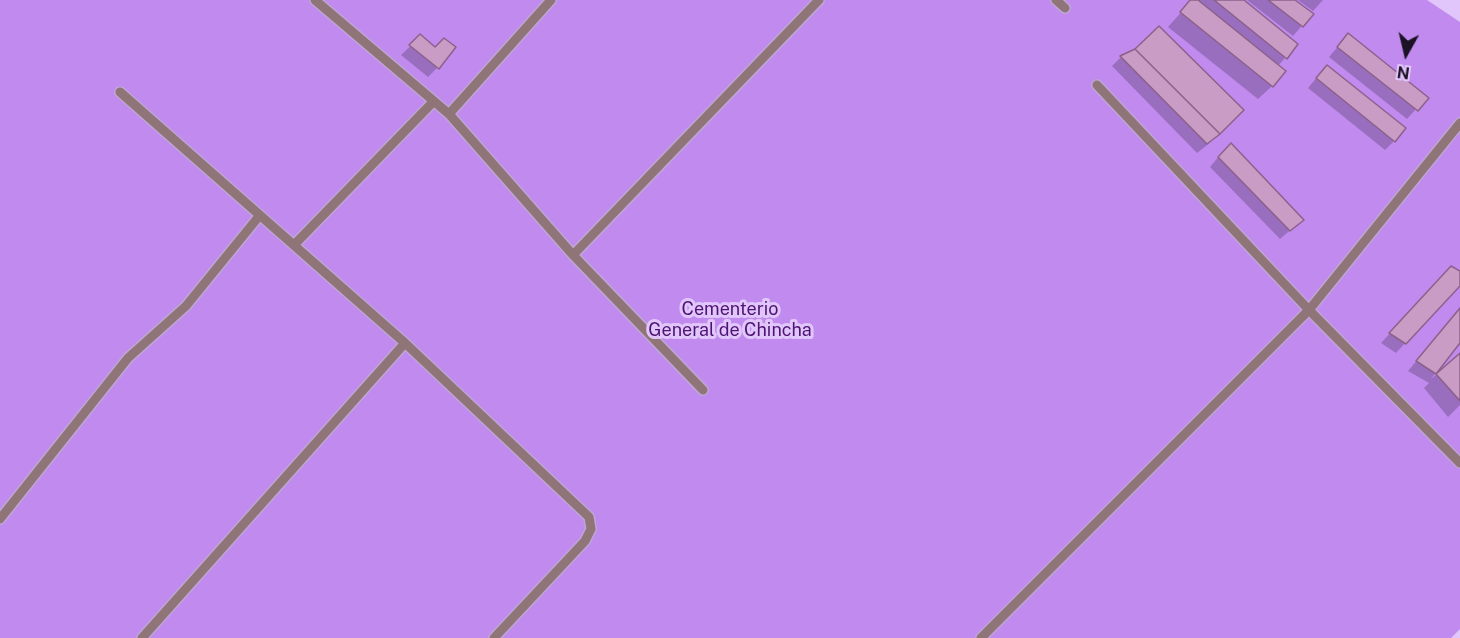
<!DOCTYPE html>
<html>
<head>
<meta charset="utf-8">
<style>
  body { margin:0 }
  #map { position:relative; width:1460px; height:638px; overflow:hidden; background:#e1c6fb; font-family:"Public Sans",sans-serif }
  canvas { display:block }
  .north { position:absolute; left:1376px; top:24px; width:60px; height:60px; -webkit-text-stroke:4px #e1c6fb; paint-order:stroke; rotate:188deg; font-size:16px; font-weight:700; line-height:24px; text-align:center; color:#1c1225 }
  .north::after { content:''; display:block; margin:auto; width:21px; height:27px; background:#1c1225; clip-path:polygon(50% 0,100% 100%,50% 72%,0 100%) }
</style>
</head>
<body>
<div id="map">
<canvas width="1460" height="638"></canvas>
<div class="north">N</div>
</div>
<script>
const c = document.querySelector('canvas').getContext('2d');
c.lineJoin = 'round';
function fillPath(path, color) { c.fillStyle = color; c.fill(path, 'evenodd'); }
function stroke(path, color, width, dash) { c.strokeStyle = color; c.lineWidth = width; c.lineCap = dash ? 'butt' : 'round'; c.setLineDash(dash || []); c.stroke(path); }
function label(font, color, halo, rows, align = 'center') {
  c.font = font + ' "Public Sans",sans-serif'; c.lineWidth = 6; c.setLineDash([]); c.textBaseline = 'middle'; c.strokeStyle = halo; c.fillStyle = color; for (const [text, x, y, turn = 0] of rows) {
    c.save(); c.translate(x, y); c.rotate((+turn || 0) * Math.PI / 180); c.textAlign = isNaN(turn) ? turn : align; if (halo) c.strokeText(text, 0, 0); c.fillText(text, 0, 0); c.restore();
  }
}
fillPath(new Path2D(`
  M0,0H1427L1460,22V629L1451,638H0Z`), '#c18aef');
fillPath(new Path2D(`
  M1192,0H1241L1296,45L1278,66L1272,86L1258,99L1168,27Z
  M1247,0H1293L1311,15L1293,36Z
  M1298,0H1323L1313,11Z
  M1348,35L1426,98L1407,119L1329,57Z
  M421,36L437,68L428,77L401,55Z
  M1135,51L1242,110L1206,146L1197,153L1112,66L1121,57Z
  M1318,76L1394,141L1385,150L1308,88Z
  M1221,154L1302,220L1280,239L1210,167Z
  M1460,273V283L1396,353L1381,343L1442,277Z
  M1460,310V340L1431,379L1460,355V405L1448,417L1424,388L1429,383L1408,371Z`), '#0003');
const building = new Path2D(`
  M1190,0H1198L1286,71L1273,87L1180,12Z
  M1214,0H1244L1298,44L1287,59Z
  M1268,0H1295L1314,14L1303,27Z
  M1159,26L1244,110L1220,134L1135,49Z
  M1348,33L1429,98L1418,111L1337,47Z
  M420,34L435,47L444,38L456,47L439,69L409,45Z
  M1135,49L1220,134L1207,144L1120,56Z
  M1327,65L1406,128L1395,142L1316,78Z
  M1231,143L1304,220L1290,231L1218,157Z
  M1451,266L1460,271V286L1406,344L1389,333Z
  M1460,308V343L1436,374L1416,361Z
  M1460,353V401L1436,374Z`);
fillPath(building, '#c99cc6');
stroke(building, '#8b6189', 1.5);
const service = new Path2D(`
  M315,0L449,114L573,255L703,390
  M1056,0L1065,8
  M1097,85L1309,310L1460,463
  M120,92L405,343L589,517L591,529L585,541L494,638
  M449,114L551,0
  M294,245L434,101
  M573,255L819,0
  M0,519L128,358L186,306L260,215
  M142,638L405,343
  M981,638L1309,310L1460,123`);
stroke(service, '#bea6d4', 12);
stroke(service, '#8f7478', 9);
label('18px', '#4f1473', '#e1c6fb', [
  ["Cementerio",730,309],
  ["General de Chincha",730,330]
]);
</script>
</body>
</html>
